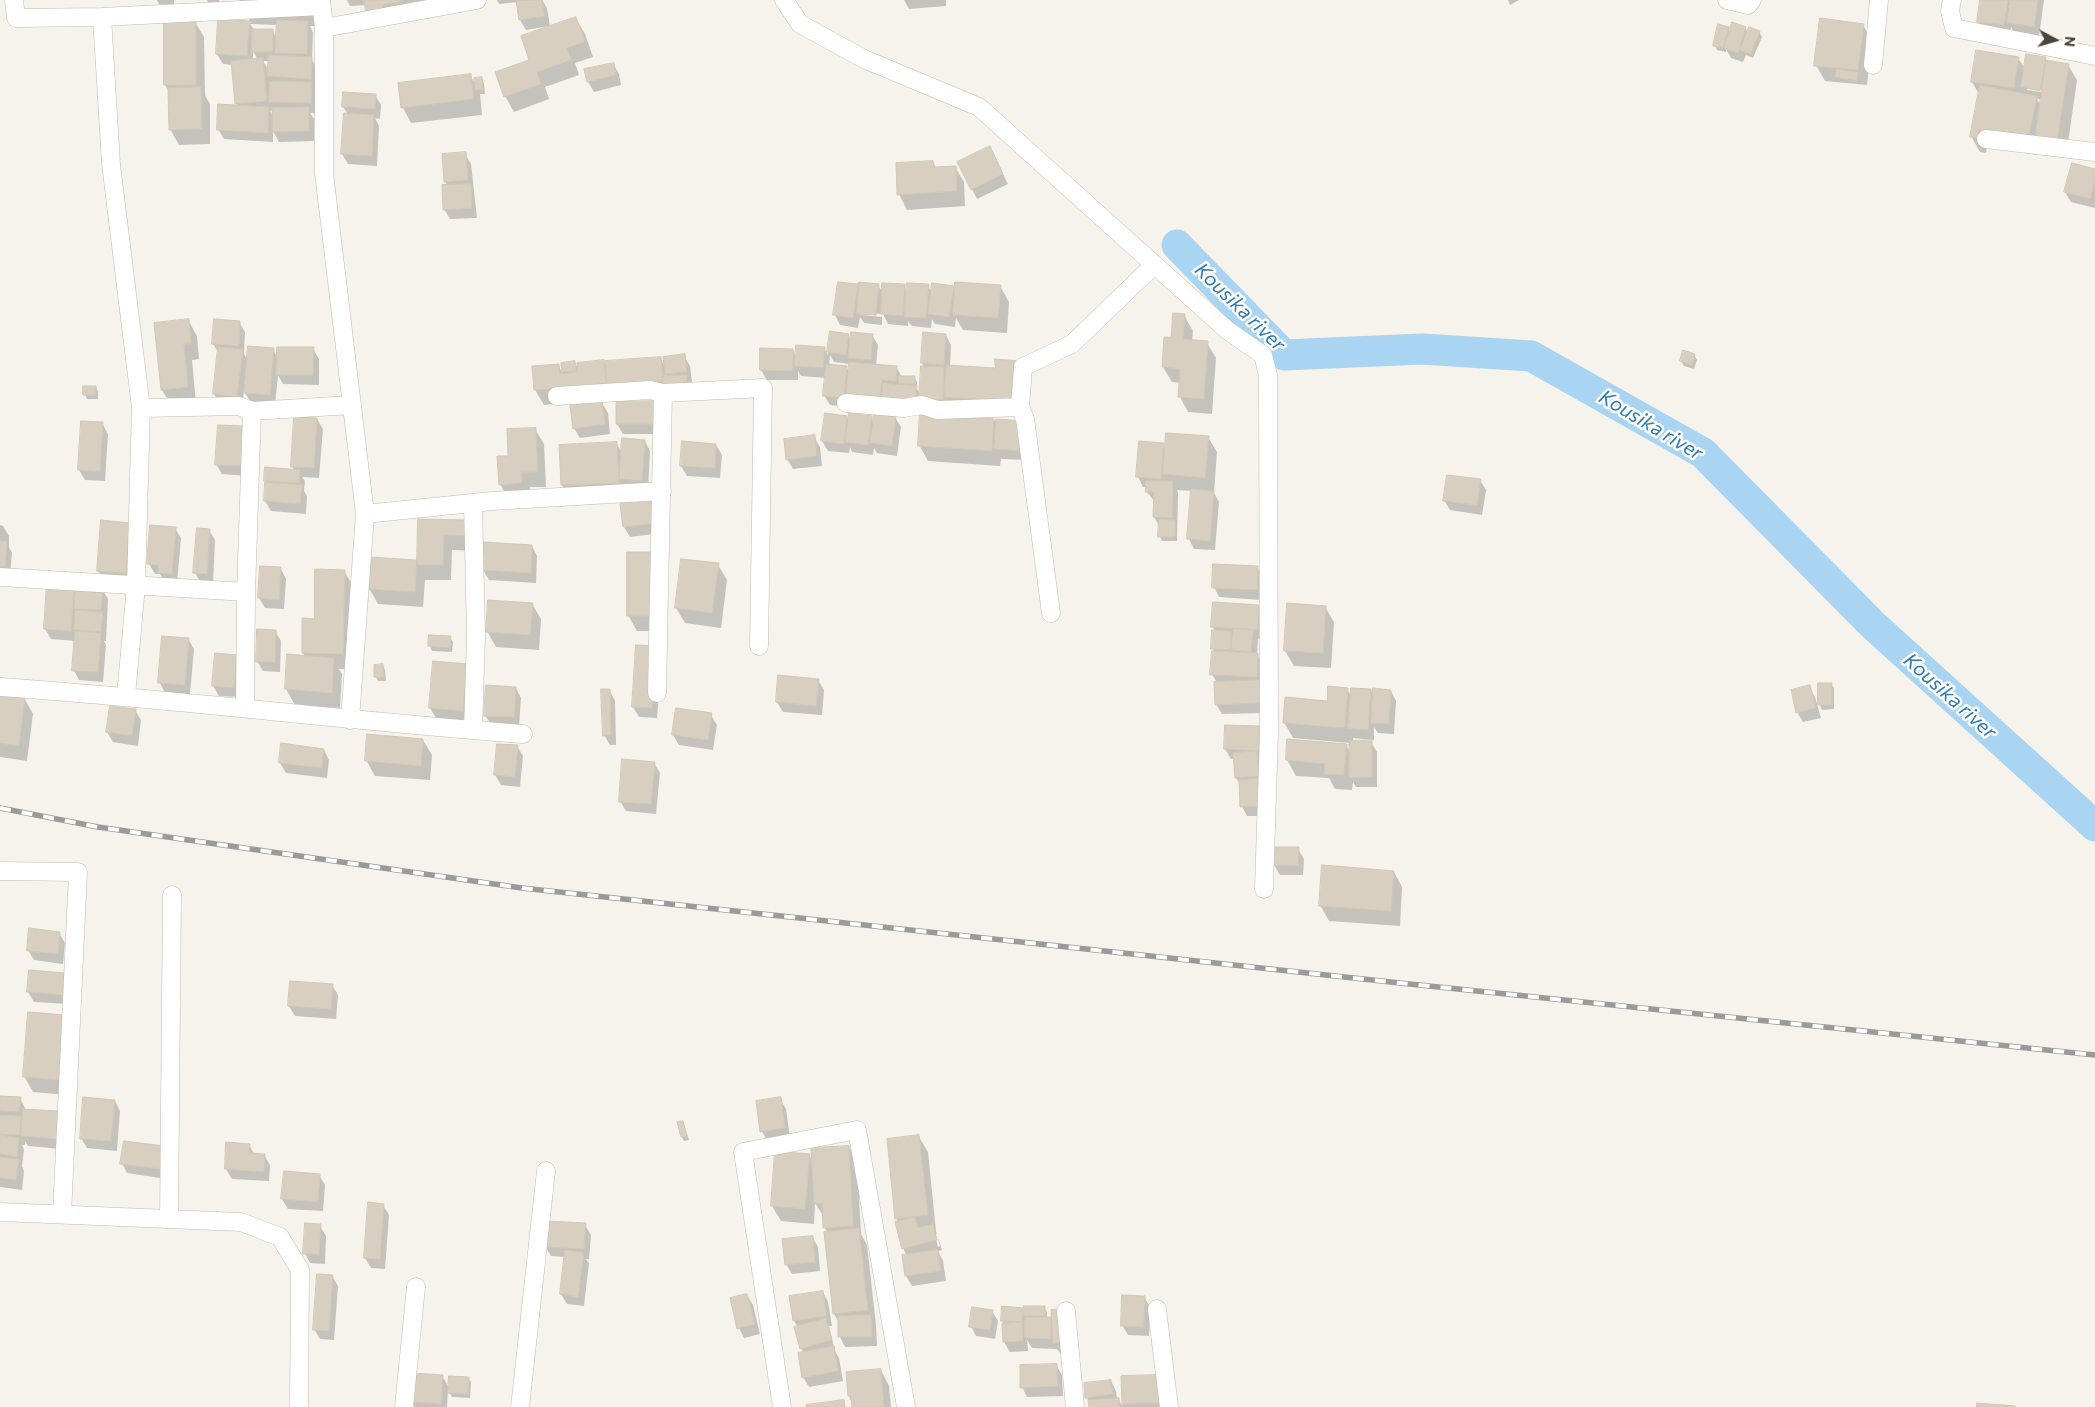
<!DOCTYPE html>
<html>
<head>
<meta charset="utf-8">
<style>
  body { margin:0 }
  #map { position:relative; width:2095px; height:1407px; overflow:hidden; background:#f6f3ec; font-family:Commissioner,sans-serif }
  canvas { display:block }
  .north { position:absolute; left:2030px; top:15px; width:50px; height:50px; -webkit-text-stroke:4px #fff; paint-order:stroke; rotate:96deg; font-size:14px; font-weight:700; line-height:20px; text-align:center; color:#4b4439 }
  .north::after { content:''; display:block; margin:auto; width:18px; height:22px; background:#4b4439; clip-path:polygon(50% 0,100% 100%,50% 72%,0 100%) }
</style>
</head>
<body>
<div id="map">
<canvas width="2095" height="1407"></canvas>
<div class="north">N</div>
</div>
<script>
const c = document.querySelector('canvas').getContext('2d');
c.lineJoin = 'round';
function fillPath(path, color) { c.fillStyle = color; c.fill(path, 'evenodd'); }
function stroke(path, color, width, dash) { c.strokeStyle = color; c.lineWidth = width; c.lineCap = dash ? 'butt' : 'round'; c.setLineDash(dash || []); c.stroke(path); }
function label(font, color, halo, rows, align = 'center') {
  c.font = font + ' Commissioner,sans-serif'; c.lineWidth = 5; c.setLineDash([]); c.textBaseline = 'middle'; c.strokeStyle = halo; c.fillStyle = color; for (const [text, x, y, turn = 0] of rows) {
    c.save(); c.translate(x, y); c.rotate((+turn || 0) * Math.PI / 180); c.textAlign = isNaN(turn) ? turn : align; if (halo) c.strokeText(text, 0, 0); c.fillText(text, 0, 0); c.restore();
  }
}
fillPath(new Path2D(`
  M157,0H174V5L159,4Z
  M207,0H219V6L211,7Z
  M240,0H322L323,26H310L313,33L312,60L317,69L316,89L314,88L317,93L316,113H310L314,119V141L279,142L273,131V142L224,139L218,129L238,107L236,103L233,65L223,64L217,54L219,20L251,23L240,4ZM250,24L278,25L277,39L272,30H254ZM253,51L258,60H253ZM263,61H269V71ZM273,110V117L270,111Z
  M347,0H434L387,15L366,5L350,6Z
  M497,0H542L547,8L550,26L526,30L520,20L518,2L499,4Z
  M904,0H946V6L909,9Z
  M1508,0H1519L1510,5Z
  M1981,0H2044L2039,36L2014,33L2011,27L2010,35L1984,32L1979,22Z
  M576,19L585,34L593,57L575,63L579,75L545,87L549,99L514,112L505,96L531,61Z
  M195,22L204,37L205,95L210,104V144L179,145L170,129L169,91L165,85Z
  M1863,25L1872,41L1867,85L1825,81L1816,65Z
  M1728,28L1730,33L1745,28L1748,33L1759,32L1762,37L1753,58L1746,55L1743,62L1731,58L1726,49V52L1717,50L1715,45Z
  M2018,58L2025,69L2045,58L2047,62L2068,65L2077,80L2066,157L2039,143L2036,155L1987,145L1986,153L1980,152L1971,136L1979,94L1972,82ZM2027,87L2047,90L2046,93L2027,90ZM2037,99H2042L2041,106Z
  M613,64L619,74L621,85L594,92L588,82L586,70Z
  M470,75L476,85L481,79L484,83L485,94H480L482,115L411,123L403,108L400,84Z
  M375,95L381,105L380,119L375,118L379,126L377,166L348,164L342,154L348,114L343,107Z
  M990,148L1008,184L977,199L972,189Z
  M465,154L471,164L477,218L450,219L444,209L448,186L445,182Z
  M933,162L936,168L955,167L964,182L965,206L907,210L899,194Z
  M2095,171V208L2071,202L2065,192Z
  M857,285L860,290L878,285L883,293L904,285L907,292L928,286L932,293L953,287L956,291L1000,286L1009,302L1007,333L963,330L956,318L955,327L935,324L932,319L931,328L912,326L908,321V326L888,324L883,314L862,313V315L882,317V325L864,323L860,317L858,328L840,325L835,315Z
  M1184,315L1193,331L1192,341L1207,343L1216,358L1212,414L1188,412L1180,397L1181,383L1172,382L1163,367L1172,339Z
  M188,320L197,336L199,359L192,360L196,403L171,405L162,390Z
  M239,322L245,332L244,354L248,361L273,350L278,358L313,349L319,359V385L283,384L278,375L275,405L251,403L244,391L242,407L220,404L214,394L219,353L213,344Z
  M831,333L848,335L851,340L872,335L878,345L876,365L896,367L902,377H914L917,382V389L921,396L924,367L922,363L946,335L951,345L950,366L1024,417L889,408L901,427L897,456L877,453L874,448L873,455L852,452L850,447L849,453L828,451L822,441L847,417L849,421L871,418L874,423L875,415L856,413L849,401V407L830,405L824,395L826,378L801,376L798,371V380H767L761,370L793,350L796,357L824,348L828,355ZM830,355L834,362L850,364V373L846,367L829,366Z
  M1694,355L1697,360L1694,369L1684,366L1681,361Z
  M684,356L690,366L692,382H689V391L544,405L535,390L558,365L563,374L562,364L575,363L578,369L603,361L607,368L660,358L666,368Z
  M96,387L98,392V399H87L85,394Z
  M655,402L661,434H623L617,424Z
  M602,403L608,413L610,434L580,438L574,428Z
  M317,419L323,429L319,478L302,477L305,481L304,491L307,496L306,514L271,511L265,501V481L294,471L292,466Z
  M994,420L997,425L1024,422L1028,460L1001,459L1000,466L928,461L919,445Z
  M102,423L108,434L105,481L85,480L79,470Z
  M244,428L247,476L222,474L216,464Z
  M535,429L544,444L546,487H530V499L509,500L500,484Z
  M814,437L820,447L822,466L793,469L787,459Z
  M1208,437L1217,452L1214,493L1219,502L1215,550L1194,549L1189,539L1193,491L1177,490L1178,493L1177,541H1162L1160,536V527L1154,517L1155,502L1147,492V487H1143L1138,477L1163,445L1166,450Z
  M645,441L650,451L648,490L571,500L562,485L616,443L622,453Z
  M716,445L722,455L720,478L687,476L681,466Z
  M1480,480L1486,490L1482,515L1450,510L1444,500Z
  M660,512L662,533L630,537L624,527Z
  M419,520L469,521L478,551L452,550L451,580H425L423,607L378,604L369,588L371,558L419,562Z
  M129,524L134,588L107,586L98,571Z
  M0,525L3,526L9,536V547L12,553L10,576L0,575Z
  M175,528L181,538L177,583L165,582L160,574H155L149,564Z
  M198,529L209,530L215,540L213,584L201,583L195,573Z
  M532,546L537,556L536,583L489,580L483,570Z
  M629,553L664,631H637L628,615Z
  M718,565L727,580L721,628L685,623L676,608Z
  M1257,567L1263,577L1262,600L1219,597L1214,587Z
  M281,569L286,579L284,609L265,608L259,598Z
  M344,571L353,586L351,669H339L342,674L340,708L295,705L286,689L288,656L305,657L303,653L315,620Z
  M48,584L102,589L108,599L106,641H104L106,645L103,682L79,680L74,670L76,641L51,639L45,629Z
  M532,604L541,619L539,650L496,647L487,631Z
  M1259,606L1264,616L1263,639H1258L1257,654L1263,665L1265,713L1222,714L1216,704L1217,683L1212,674L1215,631L1212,626Z
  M1325,607L1334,622L1331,668L1294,666L1285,651Z
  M275,631L281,641L280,672L263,671L257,661Z
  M450,638L453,642L452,652L432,651L430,646Z
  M188,639L194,649L190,694L165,693L160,683Z
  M236,657L242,667L239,697L219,696L213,686Z
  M662,657L657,718L639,717L633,707Z
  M466,665L471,726L439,723L430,708Z
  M383,666L385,670L386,681H378L376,677Z
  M818,680L824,690L822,715L783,712L777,702Z
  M1819,684H1831L1834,688V709L1822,710L1820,705Z
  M1809,687L1815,697L1821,718L1803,722L1797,712Z
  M516,688L521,698L519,727L491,725L485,715Z
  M1347,689L1351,696L1371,690L1374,696L1391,691L1396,701L1394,734L1378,733L1374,727V740L1353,738V742H1371L1377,752V787H1356L1353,782L1352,790L1335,789L1329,778L1296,776L1287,760L1288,740L1346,745L1350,752V743L1293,738L1284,722L1328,703Z
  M610,691L615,701L616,745H610L604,735Z
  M0,695L24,698L33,714L27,761L0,757Z
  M135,710L141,720L138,746L113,742L107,732Z
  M711,715L717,725L713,750L679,745L673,735Z
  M1259,728L1265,738L1264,816H1247L1242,806L1241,786L1236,778L1234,759H1231L1225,749Z
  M423,740L432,755L430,780L375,776L366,760Z
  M498,745L517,746L523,756L520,787L501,785L495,775Z
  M324,750L329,760L327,778L286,773L280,763Z
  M654,763L660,773L656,814L626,811L620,801Z
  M1275,848L1298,849L1304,859L1303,875H1280L1274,865Z
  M1394,872L1402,887L1400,926L1329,921L1320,905Z
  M59,933L65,943L63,964L34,960L28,950Z
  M65,974L69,1004L34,1002L28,992Z
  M332,985L338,995L336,1019L295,1016L289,1006Z
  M29,1013L68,1095L33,1092L24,1076Z
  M0,1097L20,1098L26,1110L64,1123L62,1149L28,1146L25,1141V1145H22L24,1149L22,1166L24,1171L22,1190L0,1187Z
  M780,1099L786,1109L790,1138L767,1141L762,1131Z
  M115,1101L120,1111L117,1151L87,1148L81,1138Z
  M683,1122L689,1140L684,1141L682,1137Z
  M919,1137L928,1152L936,1231L942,1250L938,1251L943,1261L946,1281L912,1286L906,1276L907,1256L903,1248L897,1219ZM935,1234H937L940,1246L938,1247Z
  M249,1145L255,1155H264L270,1165L269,1181L232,1179L226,1169Z
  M163,1147L166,1179L127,1173L122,1163Z
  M849,1147L857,1162L861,1234L867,1245L876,1325L877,1346L845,1347L840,1337L839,1323L834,1314L828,1233L824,1227V1217L815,1203L814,1224L781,1221L772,1206L809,1155L813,1162Z
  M319,1175L325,1185L323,1211L288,1209L282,1199Z
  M383,1205L389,1215L385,1269L371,1268L365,1258Z
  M585,1225L591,1235L589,1259H586L589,1263L584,1306L567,1304L561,1294L566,1257L551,1256L545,1246Z
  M320,1226L326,1236L325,1264L310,1263L305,1253Z
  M812,1237L818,1247L820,1271L792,1274L786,1264Z
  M332,1276L338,1286L334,1340L320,1339L314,1329Z
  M823,1292L828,1302L832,1326H829L835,1351L839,1358L843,1381L809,1387L803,1377V1353L795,1328L798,1327L794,1321L791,1297Z
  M747,1295L753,1305L760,1334L744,1338L739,1328Z
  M1144,1297L1150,1307L1149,1336L1128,1335L1122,1325Z
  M1044,1307L1047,1312V1319H1053L1069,1352L1060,1353L1057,1349L1032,1348L1027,1340L1028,1351L1010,1352L1004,1342V1325L1002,1321L1022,1309L1026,1315Z
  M992,1311L998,1321L995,1339L976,1336L971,1326Z
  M1056,1365L1062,1375L1063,1396L1027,1397L1022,1387Z
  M881,1370L889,1386L891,1407H853L849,1396Z
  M442,1376L450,1389L468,1378L471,1382L470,1398L452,1397L448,1390L447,1407H415L412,1402Z
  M1122,1378L1166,1407H1090L1087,1397L1111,1381L1116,1391L1117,1399L1123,1406Z`), '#0003');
stroke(new Path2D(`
  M1177,245L1284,355L1422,349L1531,356L1703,453L1873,625L2095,826`), '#a9d4f2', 31);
const building = new Path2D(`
  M364,0H403V1L382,5L384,13L367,16Z
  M542,0L545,16L519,20L516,1Z
  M1980,0H2008L2004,25L1977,22Z
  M2010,0H2038L2034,27L2007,23Z
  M576,17L585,42L567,48L571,60L537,72L541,84L504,97L495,72L529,60L521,36Z
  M1820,18L1864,24L1858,70L1814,66Z
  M218,19L250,21L247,56L216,54Z
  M277,20L308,21L307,54L275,53Z
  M164,21H196V85H164Z
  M1732,22L1746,27L1738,53L1724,48Z
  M1718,24L1729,27L1723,48L1713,46Z
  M1749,27L1760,31L1751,54L1740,50Z
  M252,29H273V52H252Z
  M1976,50L2019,57L2014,88L1971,82Z
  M2026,54L2046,57L2040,91L2021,87Z
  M269,55L312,57L311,79L267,76Z
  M263,58L267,101L235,104L231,61Z
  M2046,60L2069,64L2057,142L2035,139Z
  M614,63L616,75L587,82L584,69Z
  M1837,69L1858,72L1857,81L1835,77Z
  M471,74L474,99L401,108L398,83Z
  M482,77L483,90H475L474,78Z
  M270,81L312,82L311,103L269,102Z
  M1980,85L2037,96L2028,140L1979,130L1978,138L1970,137Z
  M201,87L202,129L169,130L168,88Z
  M343,92L376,94L375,109L342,107Z
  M218,104L269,107L268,133L217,130Z
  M309,107V131L272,132V108Z
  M344,113L374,115L372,156L341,154Z
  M990,146L1003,174L971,190L957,162Z
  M466,152L468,180L444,182L442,154Z
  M933,161L934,167L956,166L957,191L897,195L896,163Z
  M2072,163L2095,169V180L2090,199L2064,192Z
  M471,184L472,208L443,210L442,185Z
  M838,282L858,284L853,318L833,315Z
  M859,282L879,284L876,315L857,314Z
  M955,282L1001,285L998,318L953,315Z
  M882,283L905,284L903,316L881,314Z
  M907,283L929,284L926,318L904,317Z
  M932,283L954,286L949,317L928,314Z
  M1173,313L1185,314L1183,339L1208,341L1204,399L1178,397L1180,369L1162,367L1164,337H1171Z
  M189,319L191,344H184L188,387L161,390L154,323Z
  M214,319L240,321L239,346L212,344Z
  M830,331L849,334L846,355L827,352Z
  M851,332L873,334L871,360L848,358Z
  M923,332L946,334L944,365L921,363Z
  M796,345L825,347L823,368L794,366Z
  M248,346L274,348L270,395L244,393Z
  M218,347L243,349L237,397L213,394Z
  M277,347H314L313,375H276Z
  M760,348L793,349V371L760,370Z
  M1683,350L1695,354L1692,365L1680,361Z
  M685,354L687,372L665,374L663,357Z
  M661,357L663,381L607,385L605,361Z
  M995,359L1019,361L1016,402L944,397L946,365L995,368Z
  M604,360L606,384L534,390L532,366L559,364L560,374L577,372V363Z
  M575,361L576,371L562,372L561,363Z
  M849,362L897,366L896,381L882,380L880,401L846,398Z
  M826,364L847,366L844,398L823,396Z
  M921,366L944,367L943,400L919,399Z
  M663,375H687V386H663Z
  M899,376H915V384H899Z
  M883,383L917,386L915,401L882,398Z
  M83,386H96V395H83Z
  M602,401L605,424L573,429L570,406Z
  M655,401L656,424H616V402Z
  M825,413L847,416L844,444L821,441Z
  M849,413L872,416L868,445L845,442Z
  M874,413L896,416L892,446L870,443Z
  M920,413L994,419L992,451L918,446Z
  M294,417L317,418L314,468L291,467Z
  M996,419L1025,421L1023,451L994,449Z
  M81,421L103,422L100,472L78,470Z
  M218,425L244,426L242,466L215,465Z
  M536,428L538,472H522V483L499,485L497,456H508L507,429Z
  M1166,433L1209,436L1205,478L1163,474Z
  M815,435L817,456L786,460L784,439Z
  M622,438L645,440L642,481L619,479Z
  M682,441L716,444L715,468L680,466Z
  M1139,441L1164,443L1161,479L1136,477Z
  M617,442L619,483L561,485L559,445Z
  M265,467L300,470L299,483L264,481Z
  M1447,475L1481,479L1477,505L1443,501Z
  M1146,481H1173L1172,518L1153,517L1154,492H1146Z
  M265,482L302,485L300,504L264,501Z
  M1191,489L1214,491L1210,541L1187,539Z
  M655,500L657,523L623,527L620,504Z
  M418,519L470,520V536L444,535L443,565H417Z
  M1159,519L1175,520V537H1158Z
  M101,520L130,523L126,573L97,571Z
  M150,525L176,527L172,574L158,573V565L147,564Z
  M197,528L210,529L207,574L193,573Z
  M0,541L7,542L5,566H0Z
  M483,542L532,545L531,573L482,570Z
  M627,552H656V616H627Z
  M370,557L417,560L415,592L368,589Z
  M681,559L719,563L712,613L675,608Z
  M1213,564L1258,566L1257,590L1212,588Z
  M260,566L281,567L279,600L258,598Z
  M315,569L345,570L343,654L302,653V618L314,619Z
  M47,582L74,584L71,631L44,629Z
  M76,586L103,588L101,610L74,609Z
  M488,600L533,603L530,635L486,632Z
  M1213,602L1259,605L1258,630L1211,627Z
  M1287,603L1326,606L1323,653L1284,651Z
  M75,610L103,612L101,632L74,630Z
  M1233,628L1253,630L1251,652L1231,650Z
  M257,629L276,630L275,662H256Z
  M1212,630L1231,631L1230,650L1211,649Z
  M75,631L101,633L98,672L72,671Z
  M429,635L451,636L450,648L428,646Z
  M162,636L189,638L185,685L158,683Z
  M636,645L657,646L652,708L632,707Z
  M1212,651L1258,653L1257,677L1210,675Z
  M215,653L237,655L234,688L212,686Z
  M287,654L334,658L332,693L285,689Z
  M433,661L467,664L463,711L429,708Z
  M383,664L384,677H374V665Z
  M778,675L819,679L816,706L776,702Z
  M1260,680V703L1215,705L1214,682Z
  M1818,683H1832V705H1818Z
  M486,685L516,687L514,717L484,716Z
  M1810,685L1816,708L1796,713L1791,690Z
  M1328,686L1348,688L1345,728L1283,723L1285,697L1327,701Z
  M1351,688L1371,689L1368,730L1348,728Z
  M1373,688L1391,690L1389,724L1371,723Z
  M601,689H610L611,735L603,736Z
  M0,694L25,697L19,746L0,743Z
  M110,706L136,709L132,736L106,732Z
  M676,708L712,713L708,740L672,735Z
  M1225,725L1260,726L1259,751L1224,749Z
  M367,734L423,739L421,766L365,761Z
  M1287,739L1347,744L1344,775L1324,774L1325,764L1286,760Z
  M1372,740V777L1349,778V741Z
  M281,743L324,749L322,768L279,763Z
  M497,744L518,745L515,777L494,775Z
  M1257,751L1259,776L1235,778L1233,753Z
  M622,759L655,762L651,804L619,802Z
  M1258,779L1259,806L1240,807L1239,780Z
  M1273,847H1299L1298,866L1273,865Z
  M1322,865L1394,871L1391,911L1319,906Z
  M29,928L60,932L58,954L27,951Z
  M29,970L65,973L64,995L27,992Z
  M290,981L333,984L331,1009L288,1006Z
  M28,1012L65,1015L60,1080L23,1077Z
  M0,1096L21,1097L19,1112L0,1111Z
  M83,1097L115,1100L111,1141L80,1139Z
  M781,1097L785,1128L760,1132L756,1101Z
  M23,1109L59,1111L57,1139L21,1136Z
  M0,1115L21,1116L20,1135L0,1134Z
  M683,1121L687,1136L681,1137L677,1122Z
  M0,1135L19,1138L17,1157L0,1154Z
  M919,1135L928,1215L895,1219L887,1139Z
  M124,1141L164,1146L161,1169L120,1164Z
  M226,1142L250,1144L249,1153L265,1154L264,1172L225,1169Z
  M849,1146L853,1226L823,1228L822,1203L814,1204L811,1148Z
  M775,1151L810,1154L805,1209L771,1206Z
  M0,1157L19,1159L16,1180L0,1178Z
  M284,1171L320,1174L318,1202L281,1199Z
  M368,1202L384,1204L380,1259L364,1258Z
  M915,1217L918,1228L933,1224L937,1240L902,1249L895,1222Z
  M546,1221L586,1223L584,1249L544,1247Z
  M305,1223L321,1224L319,1254H303Z
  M859,1228L868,1310L833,1314L824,1232Z
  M813,1236L815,1262L785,1265L782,1239Z
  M565,1250L584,1252L578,1297L560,1294Z
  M938,1250L941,1271L905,1276L902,1255Z
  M317,1274L333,1275L329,1331L313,1330Z
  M823,1291L827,1316L793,1321L789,1296Z
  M747,1294L755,1324L737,1329L730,1298Z
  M1122,1295L1145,1296L1144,1327L1121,1326Z
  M1002,1306L1023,1308L1022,1322L1001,1321Z
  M1024,1306H1045V1316H1024Z
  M972,1307L993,1310L990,1330L969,1327Z
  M1062,1309L1064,1343H1053L1051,1310Z
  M871,1315L872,1337H838V1316Z
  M1025,1317H1051V1339L1025,1338Z
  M826,1318L832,1340L800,1349L794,1327Z
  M1022,1322L1023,1341L1003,1342L1002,1324Z
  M834,1346L838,1371L802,1378L798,1353Z
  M1057,1364L1058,1386L1020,1388V1365Z
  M881,1369L884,1407H852L851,1396H848L846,1372Z
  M413,1373L443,1375L441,1404L411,1402Z
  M1160,1375L1161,1403L1122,1404L1121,1376Z
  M449,1376L469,1377L468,1394L448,1393Z
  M1111,1380L1113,1394L1085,1398L1084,1383Z
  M1119,1398L1120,1407H1089L1088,1400Z
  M844,1400L845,1407H806V1405Z
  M1977,1403L2015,1406V1407H1977Z`);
fillPath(building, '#d8cfc1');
stroke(building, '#d3c7b4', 1);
const minor = new Path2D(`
  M14,0L16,18L102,17L321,6
  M321,0L324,28V173L365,514L492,501L662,491
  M784,0L800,24L864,59L979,107L1227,330L1263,355L1268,375L1269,732L1264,889
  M1727,0L1748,5L1752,0
  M1952,0L1950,11L1954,28L2095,56
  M102,17L111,164L141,408L136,586L126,696
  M324,28L477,0
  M1873,65L1879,0
  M1986,139L2095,152
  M557,396L650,390L663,393L763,388L759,646
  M846,403L904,408L922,405L937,410L1020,407
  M141,408L239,406L252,411L352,405
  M473,503L476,636L473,730
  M0,577L246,592
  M1051,613L1025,419L1020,407L1023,367L1072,344L1154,265
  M0,687C175,699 348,721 523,734
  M657,693L663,393
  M245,708L246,592L252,411
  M350,720L365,514
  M0,871L78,872L62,1214
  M0,1212L241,1222L280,1237L300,1270L299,1407
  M169,1219L172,895
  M1157,1309L1169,1407
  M1066,1311L1075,1407
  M404,1407L416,1287
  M520,1407L546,1171
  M782,1407L743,1152L857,1130L906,1407`);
stroke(minor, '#c2bbae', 19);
stroke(minor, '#fff', 18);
const rail = new Path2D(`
  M0,808L98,827L522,888L1400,983L2095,1055`);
stroke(rail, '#9a9a9a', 5.5);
stroke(rail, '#fff', 4, [11]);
label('italic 20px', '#2e7ab2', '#fff', [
  ["Kousika river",1240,307,44],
  ["Kousika river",1651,425,31],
  ["Kousika river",1950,696,42]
]);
</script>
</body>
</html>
